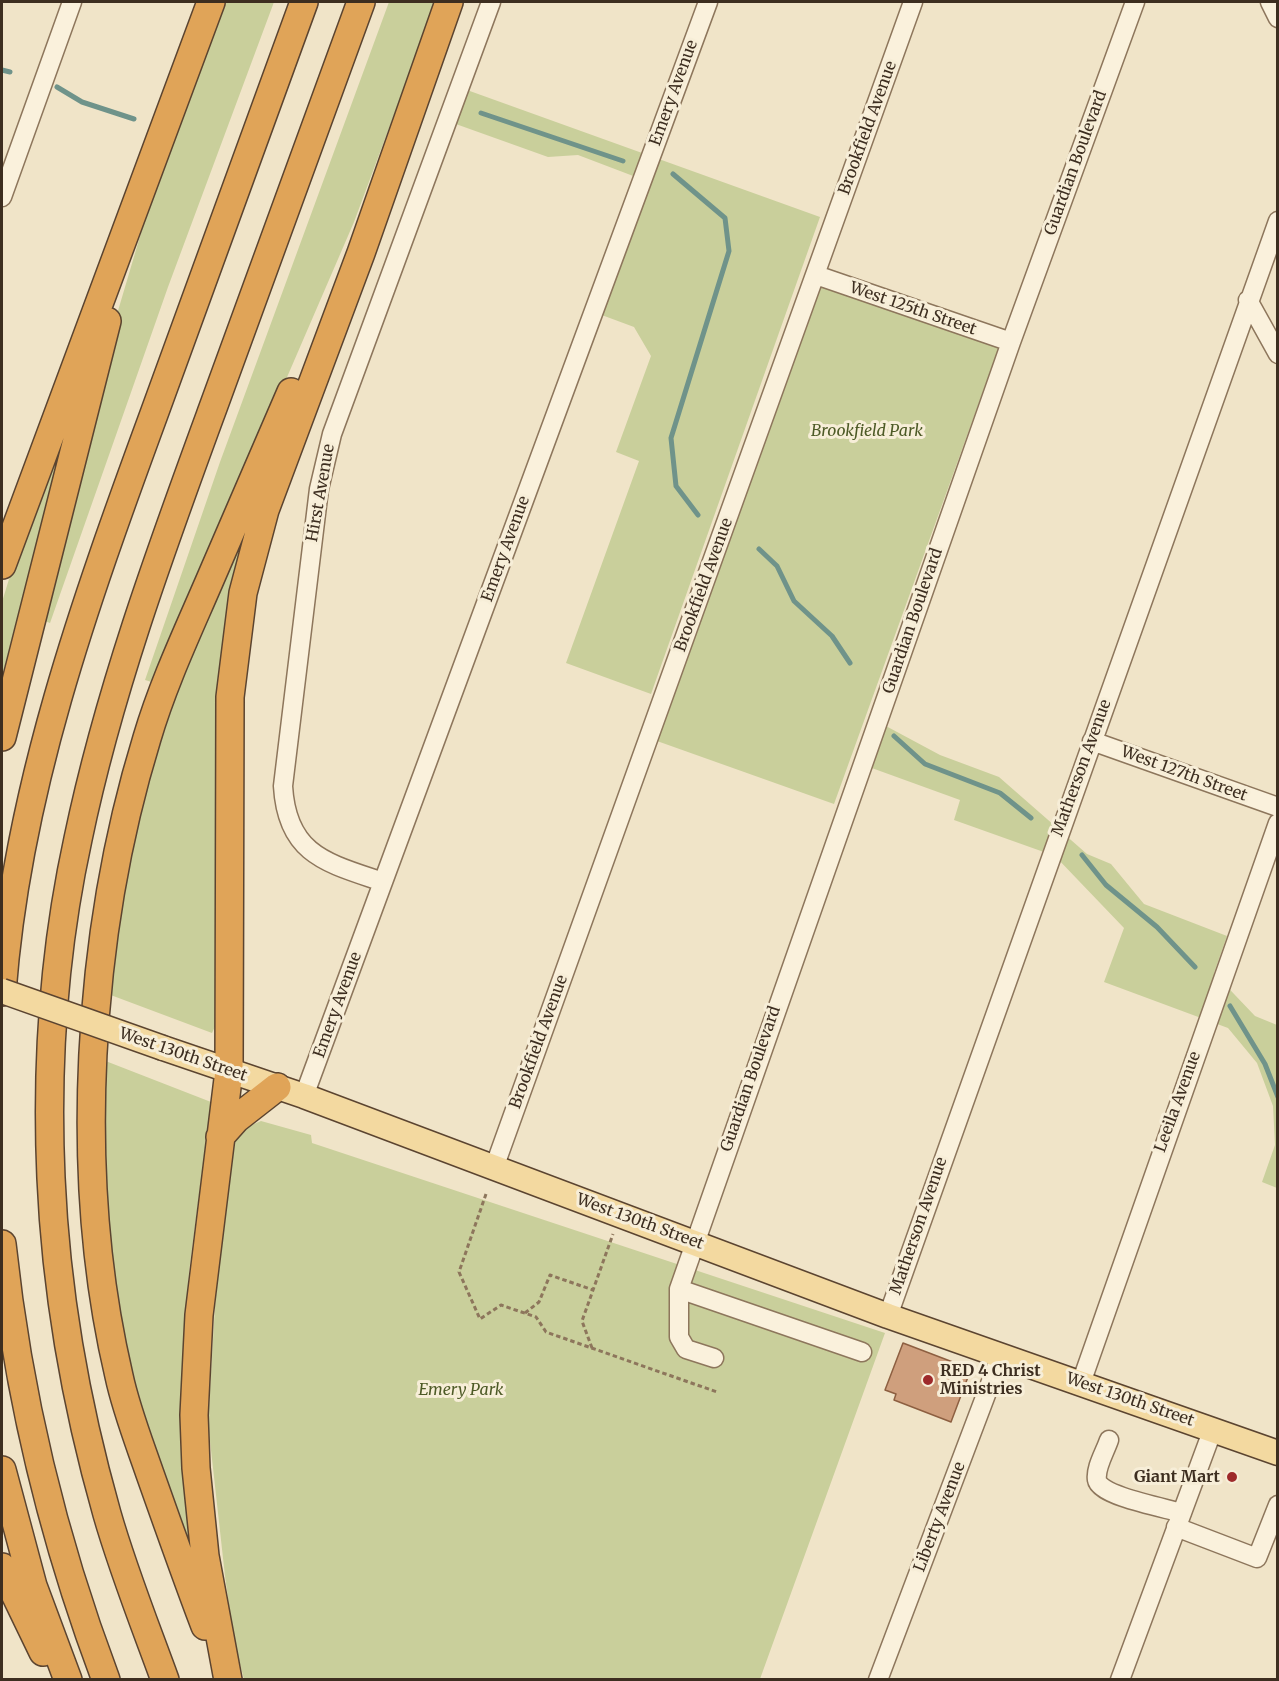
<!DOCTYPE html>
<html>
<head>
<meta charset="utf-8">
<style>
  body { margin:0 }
  #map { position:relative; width:1279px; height:1681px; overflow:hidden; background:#f0e4c8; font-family:Merriweather,serif }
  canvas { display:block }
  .frame { position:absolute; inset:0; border:3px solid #3d2e20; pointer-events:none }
</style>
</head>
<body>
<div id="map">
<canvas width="1279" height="1681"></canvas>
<div class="frame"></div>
</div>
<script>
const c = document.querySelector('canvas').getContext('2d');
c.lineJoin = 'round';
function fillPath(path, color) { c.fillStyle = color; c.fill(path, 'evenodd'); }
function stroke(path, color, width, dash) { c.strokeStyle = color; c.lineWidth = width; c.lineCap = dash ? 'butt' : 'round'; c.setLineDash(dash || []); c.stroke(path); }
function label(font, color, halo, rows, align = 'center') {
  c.font = font + ' Merriweather,serif'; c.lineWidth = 6; c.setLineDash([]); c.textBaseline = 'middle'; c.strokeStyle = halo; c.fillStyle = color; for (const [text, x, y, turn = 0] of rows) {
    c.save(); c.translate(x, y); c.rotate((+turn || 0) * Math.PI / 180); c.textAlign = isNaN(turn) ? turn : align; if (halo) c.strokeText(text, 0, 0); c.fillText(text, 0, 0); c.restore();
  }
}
fillPath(new Path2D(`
  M222,2H274L168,287L50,623L40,619L107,348L154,189Z
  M389,2H436L354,222L155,683L145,680L220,462Z
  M467,90L820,217L651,694L566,663L639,461L616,452L651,356L634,327L599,314L649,182L578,155L548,157L453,123Z
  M819,283L999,347L834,804L657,741Z
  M65,434L2,677V602L28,517Z
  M276,446L242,555L220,1016L212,1033L108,994L134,823L178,682Z
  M884,725L940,755L999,777L1087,854L1111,864L1144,904L1227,936L1214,973L1255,1016L1277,1025V1188L1262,1182L1275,1145L1273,1106L1257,1063L1228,1028L1104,982L1124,928L1055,856L954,820L960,800L869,767Z
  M103,1060L211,1102L189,1272L182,1389L193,1536L183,1538L126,1364L105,1228Z
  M261,1121L311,1135L312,1143L885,1333L760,1679H244L234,1642L225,1576L208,1423L215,1306L230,1150L242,1129Z`), '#c9cf9b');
stroke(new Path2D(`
  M2,70L10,72
  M57,87L82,102L134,119
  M481,113L623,161
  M673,174L725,218L729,251L671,438L676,486L698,515
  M759,549L777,566L794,601L832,636L850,663
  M894,736L925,764L1000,793L1031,818
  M1082,855L1106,885L1157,927L1195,967
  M1230,1006L1265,1064L1278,1097`), '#6f938a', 5);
const building = new Path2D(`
  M903,1343L971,1369L951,1422L894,1400L896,1394L885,1390Z`);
fillPath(building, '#cf9f7d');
stroke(building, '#8d5f41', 1.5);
const minor = new Path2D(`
  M1270,2L1278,18
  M2,197L72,2
  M816,275L1011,342
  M1248,300L1278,354
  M1092,741L1278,807
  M383,882C327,863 287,855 283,786L319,489L332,434L491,2
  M304,1096L708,2
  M494,1168L913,2
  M679,1289V1337L686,1349L714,1358
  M888,1316L1278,221
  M862,1352L679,1289L1011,342L1135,2
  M1081,1383L1278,823
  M1109,1440C1105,1452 1095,1468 1097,1480C1099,1496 1166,1508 1182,1513
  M1176,1527L1257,1558L1278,1505
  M878,1680L1001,1355
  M1120,1680L1213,1429`);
const major = new Path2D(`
  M163,1048L304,1096L888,1316L1278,1453`);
const highway = new Path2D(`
  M2,565L211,2
  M2,737L107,321
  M2,992C17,791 85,602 154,414C204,276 254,139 304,2
  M220,1137L236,1119L277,1087
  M2,1244C18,1395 52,1537 106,1680
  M2,1470L33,1586L68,1680
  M2,1567L43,1652
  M205,1626C186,1576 168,1525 150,1474C139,1442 126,1409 119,1376C72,1176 87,933 147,738C163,684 187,633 209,582C236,518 264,455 291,392
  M165,1680C145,1625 123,1570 107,1514C76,1405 56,1292 51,1178C46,1066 54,949 78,839C109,690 162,547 214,405C263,270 312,136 361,2
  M228,1680L205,1556L196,1468L194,1415L199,1315L229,1071L230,697L243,593L265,510L361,253L449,2`);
stroke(minor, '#8d765c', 21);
stroke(major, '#5b4430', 27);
stroke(highway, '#5b4430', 30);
stroke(new Path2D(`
  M486,1194L459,1272L480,1319L501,1305L536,1317L546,1332L717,1392
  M525,1313L539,1302L550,1275L593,1290
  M592,1348L582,1321L613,1234`), '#8d765c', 3, [4.5, 3]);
stroke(minor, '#faf1dc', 18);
stroke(major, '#f3d9a0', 24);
stroke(highway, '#e0a458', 27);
const majorBridge = new Path2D(`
  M2,991L163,1048`);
stroke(majorBridge, '#5b4430', 27, []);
stroke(majorBridge, '#f3d9a0', 24);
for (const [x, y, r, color] of [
  [928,1380,6,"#9e2a2b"],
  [1232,1477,6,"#9e2a2b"]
]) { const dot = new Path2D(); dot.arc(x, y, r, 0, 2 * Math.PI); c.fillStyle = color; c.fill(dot); stroke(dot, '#f7eed8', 2); }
label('16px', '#3d2e20', '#f7eed8', [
  ["Emery Avenue",674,93,-70],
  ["Brookfield Avenue",868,128,-70],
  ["Guardian Boulevard",1076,163,-70],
  ["West 125th Street",913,309,19],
  ["Hirst Avenue",321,493,-80],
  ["Emery Avenue",506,549,-70],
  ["Brookfield Avenue",704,585,-70],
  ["Guardian Boulevard",913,621,-71],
  ["Matherson Avenue",1082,768,-70],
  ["West 127th Street",1184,774,20],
  ["Emery Avenue",338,1005,-70],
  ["Brookfield Avenue",539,1042,-70],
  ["West 130th Street",183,1055,19],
  ["Guardian Boulevard",751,1079,-71],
  ["Leeila Avenue",1178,1102,-70],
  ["West 130th Street",640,1222,20],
  ["Matherson Avenue",919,1226,-71],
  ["West 130th Street",1130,1400,19],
  ["Liberty Avenue",940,1517,-69]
]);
label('italic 16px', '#4d5a26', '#f7eed8', [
  ["Brookfield Park",867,431],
  ["Emery Park",461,1390]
]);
label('bold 16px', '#3d2e20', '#f7eed8', [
  ["RED 4 Christ",940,1371],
  ["Ministries",940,1389],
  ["Giant Mart",1220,1477,"right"]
], 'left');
</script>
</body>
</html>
